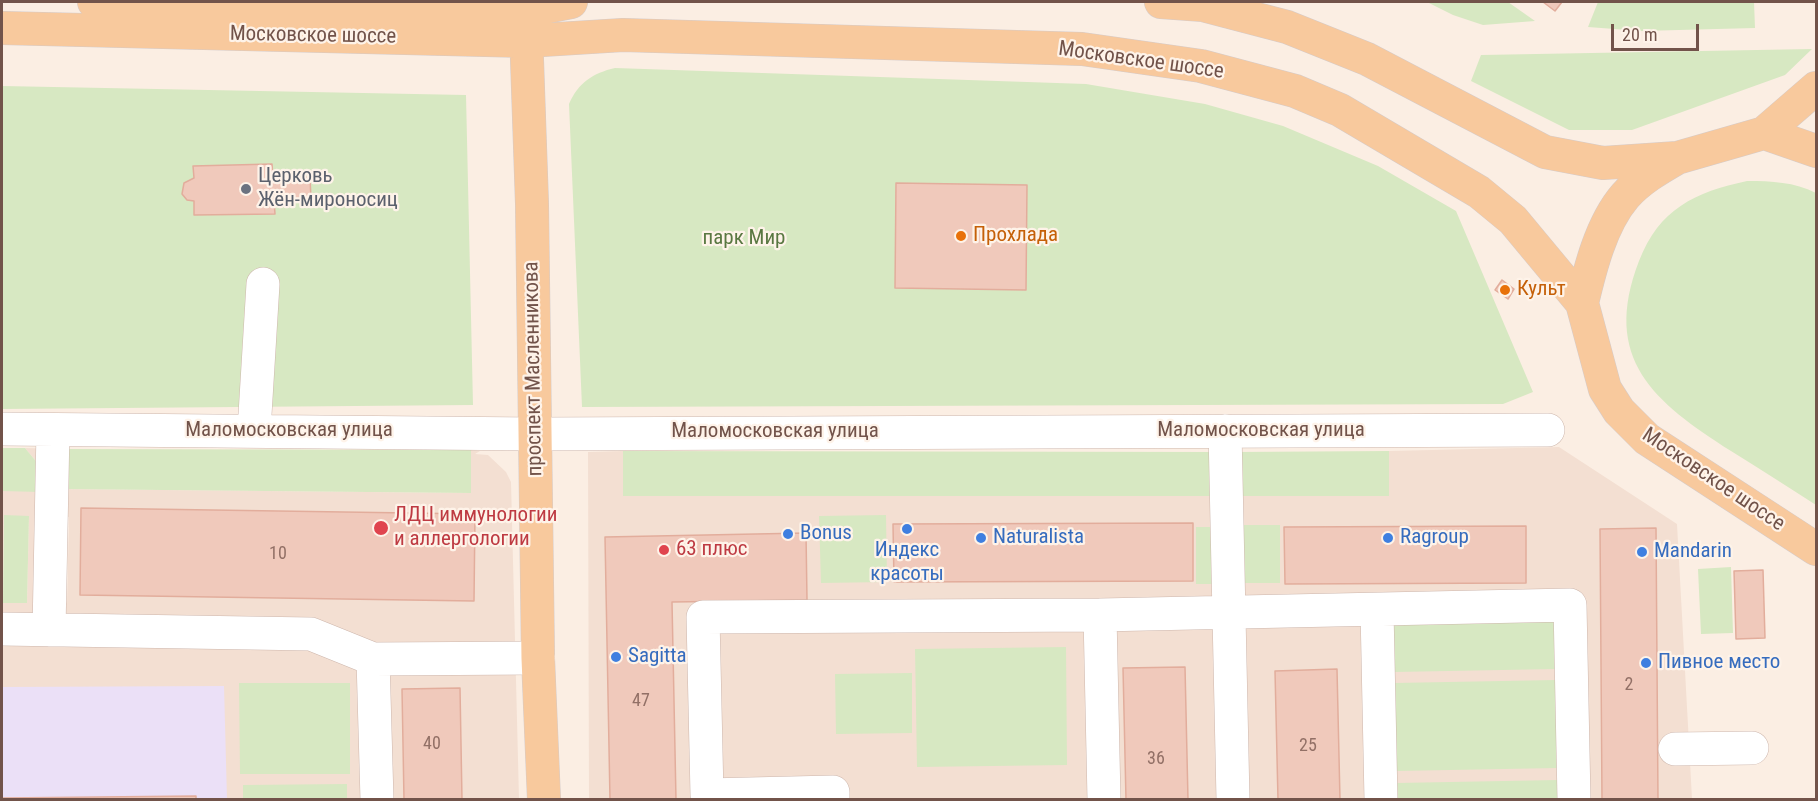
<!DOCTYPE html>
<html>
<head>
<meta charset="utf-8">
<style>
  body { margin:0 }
  #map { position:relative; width:1818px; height:801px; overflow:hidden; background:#fbeee3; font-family:"Roboto Condensed",sans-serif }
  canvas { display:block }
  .frame { position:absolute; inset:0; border:3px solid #72534a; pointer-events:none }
  .scale { position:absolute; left:1611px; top:24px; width:88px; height:27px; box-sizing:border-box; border:3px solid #72534a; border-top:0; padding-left:8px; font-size:18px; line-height:21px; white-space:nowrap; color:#72534a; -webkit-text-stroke:4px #fef3e9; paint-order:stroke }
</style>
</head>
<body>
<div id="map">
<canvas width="1818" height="801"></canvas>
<div class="frame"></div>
<div class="scale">20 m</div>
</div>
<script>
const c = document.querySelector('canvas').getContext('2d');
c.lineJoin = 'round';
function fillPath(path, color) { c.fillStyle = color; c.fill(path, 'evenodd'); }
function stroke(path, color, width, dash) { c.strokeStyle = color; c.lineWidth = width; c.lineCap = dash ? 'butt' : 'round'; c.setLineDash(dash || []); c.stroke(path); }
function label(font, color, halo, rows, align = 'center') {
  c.font = font + ' "Roboto Condensed",sans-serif'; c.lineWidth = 4.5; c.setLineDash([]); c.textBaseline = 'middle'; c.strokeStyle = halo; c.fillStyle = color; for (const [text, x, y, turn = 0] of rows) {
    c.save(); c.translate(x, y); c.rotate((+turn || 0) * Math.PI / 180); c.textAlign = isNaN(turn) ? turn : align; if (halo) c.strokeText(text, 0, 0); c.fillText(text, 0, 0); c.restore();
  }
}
fillPath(new Path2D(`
  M1559,447L1677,524L1692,799H589L588,452L623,451V496L1389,495V451Z
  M25,448L61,449V489L470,493L471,450L480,451L475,454L488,455L506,472L511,482L519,799L2,800V491H40V466ZM4,516H29L27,603L3,602ZM44,516L69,517L67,604Z`), '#f3dfd2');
fillPath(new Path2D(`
  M224,686L227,799H2V687Z`), '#ebe0f7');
fillPath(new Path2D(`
  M1427,2H1508L1535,21L1483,25L1453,15Z
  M1598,2H1754L1755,28L1641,31L1588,27Z
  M1812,49L1785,75L1632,130H1569L1471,81L1481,55Z
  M615,68L1086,84L1205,104L1283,126L1378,166L1456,211L1533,392L1503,404L582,407L569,104C578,83 593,73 615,68Z
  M2,86L466,95L473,405L2,409Z
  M1747,181C1772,181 1794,182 1816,193V505C1788,487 1760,469 1731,451C1654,402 1601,359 1639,261C1659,209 1695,192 1747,181Z
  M2,448H25L40,466V492L2,491Z
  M61,449L471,450V493L60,489Z
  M623,451L1218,452L1219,496H623Z
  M1389,451V496H1235V452Z
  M4,515L29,516L27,603H3Z
  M886,515L887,582L821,583L819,516Z
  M1236,525H1280V583H1236Z
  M1196,527H1218L1219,584H1196Z
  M1731,567L1733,633L1701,634L1698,569Z
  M1555,621L1556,669L1394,672L1393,625Z
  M1066,647L1067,765L917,767L915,649Z
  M912,673V733L836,734L835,674Z
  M1556,680L1558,768L1396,771L1394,683Z
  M239,683H350V774H240Z
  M1558,780L1559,799H1396V783Z
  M347,784V799H243V785Z`), '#d7e8c2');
const building = new Path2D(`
  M1543,2H1562L1555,11Z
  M272,164L273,178L310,177L311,199L274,200L275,214L194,215V201L187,200L182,194L184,183L194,178L193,166Z
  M896,183L1027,185L1026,290L895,288Z
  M1502,280L1514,289L1508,299L1495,290Z
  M81,508L475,514L474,601L80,595Z
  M1193,523V581L894,582L893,524Z
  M1526,526V583L1285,584L1284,527Z
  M1656,528L1658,800H1602L1600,529Z
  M806,533L807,600L672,602L676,800H610L605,537Z
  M1763,570L1765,638L1736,639L1734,571Z
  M1185,667L1188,800H1126L1123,668Z
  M1337,669L1340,800H1278L1275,671Z
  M460,688L462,800H404L402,689Z
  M196,796V800H2V798Z`);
fillPath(building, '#f0c9bb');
stroke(building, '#e2ad9c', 1.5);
const minor = new Path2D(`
  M2,429L535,434L1548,430
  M254,431L263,284
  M1225,431L1233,800
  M1377,610L1381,800
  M1100,615L1104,800
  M2,629L311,634L373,659L538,658
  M49,630L53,430
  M373,659L377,800
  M1675,749L1752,748
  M833,800V792L707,795L703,617L1100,615L1570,605L1574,800`);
const major = new Path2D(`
  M94,2L525,11L571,2
  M525,2L532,204L538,658L544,800
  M1161,2L1203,5L1287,27L1367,59L1545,152L1603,163L1677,158L1764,133L1816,151
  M2,28L526,41L623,35L1082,49L1201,66L1295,91L1340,110L1479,192L1513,220L1582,303L1605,389L1619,411L1647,439L1816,549
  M1764,133L1816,88
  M1582,303C1590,269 1601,224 1625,196C1639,180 1658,169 1677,158`);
stroke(minor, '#ceb7ad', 34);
stroke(major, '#d5cbc9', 34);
stroke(minor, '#fff', 33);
stroke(major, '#f8c99d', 33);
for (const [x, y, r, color] of [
  [246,189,6,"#6b7280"],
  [961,236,6,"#e8710a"],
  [1505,290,6,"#e8710a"],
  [381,528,8,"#e0444e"],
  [907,529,6,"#3f7fe0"],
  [788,534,6,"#3f7fe0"],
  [981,538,6,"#3f7fe0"],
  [1388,538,6,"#3f7fe0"],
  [664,550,6,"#e0444e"],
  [1642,552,6,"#3f7fe0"],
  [616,657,6,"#3f7fe0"],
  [1646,663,6,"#3f7fe0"]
]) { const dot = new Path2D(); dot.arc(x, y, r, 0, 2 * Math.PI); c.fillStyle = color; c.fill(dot); stroke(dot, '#fef3e9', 2); }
label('18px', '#927066', null, [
  ["10",278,554],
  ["2",1629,685],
  ["47",641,701],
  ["40",432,744],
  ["25",1308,746],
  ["36",1156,759]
]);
label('21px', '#72534a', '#fef3e9', [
  ["Московское шоссе",313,36,1],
  ["Московское шоссе",1141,61,8],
  ["проспект Масленникова",534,369,-91],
  ["Маломосковская улица",289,431],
  ["Маломосковская улица",1261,431],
  ["Маломосковская улица",775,432],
  ["Московское шоссе",1713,480,34]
]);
label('21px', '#5b616d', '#fef3e9', [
  ["Церковь",258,177],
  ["Жён-мироносиц",258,201]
], 'left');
label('21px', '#c56008', '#fef3e9', [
  ["Прохлада",973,236],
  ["Культ",1517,290]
], 'left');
label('21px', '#5a7842', '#fef3e9', [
  ["парк Мир",744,239]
]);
label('21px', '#be3a42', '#fef3e9', [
  ["ЛДЦ иммунологии",394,516],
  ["и аллергологии",394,540],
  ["63 плюс",676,550]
], 'left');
label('21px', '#366cbe', '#fef3e9', [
  ["Bonus",800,534],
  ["Naturalista",993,538],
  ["Ragroup",1400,538],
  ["Индекс",907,551,"center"],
  ["красоты",907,575,"center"],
  ["Mandarin",1654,552],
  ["Sagitta",628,657],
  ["Пивное место",1658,663]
], 'left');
</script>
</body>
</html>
